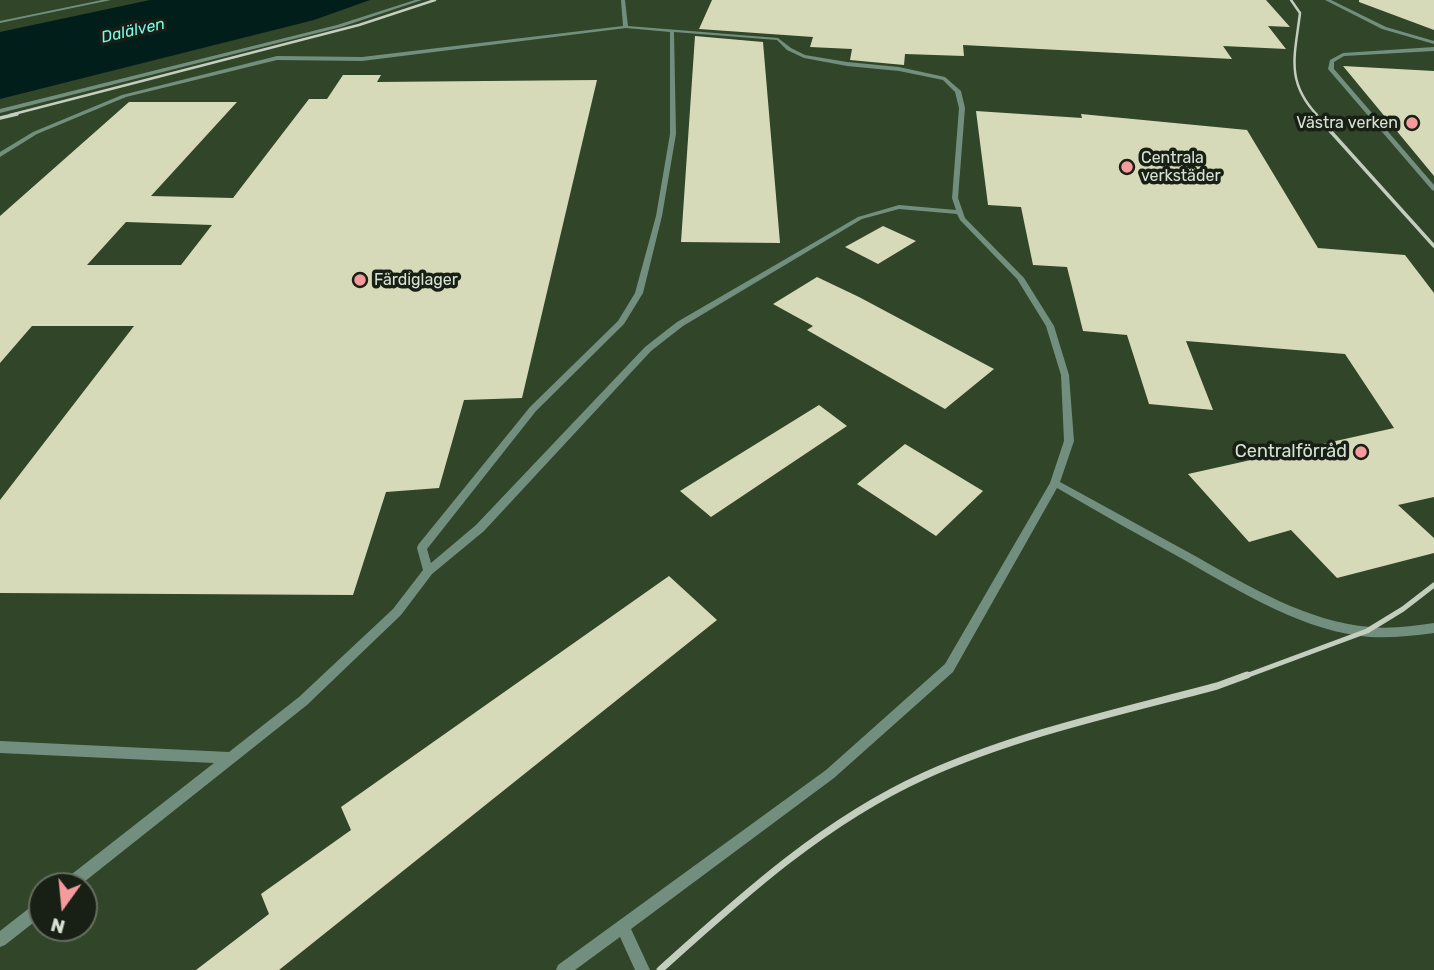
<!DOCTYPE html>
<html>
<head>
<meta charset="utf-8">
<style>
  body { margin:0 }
  #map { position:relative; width:1434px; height:970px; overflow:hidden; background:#2b3b24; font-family:Rubik,sans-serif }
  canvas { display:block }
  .north { position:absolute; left:28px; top:872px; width:70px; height:70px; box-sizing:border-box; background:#181f15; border:2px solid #656d61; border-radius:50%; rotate:195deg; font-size:19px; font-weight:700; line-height:28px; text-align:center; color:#d8e2d4 }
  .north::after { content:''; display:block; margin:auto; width:24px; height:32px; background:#f59b9d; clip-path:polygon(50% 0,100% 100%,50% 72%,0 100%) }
</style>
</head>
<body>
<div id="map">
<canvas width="1434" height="970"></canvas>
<div class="north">N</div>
</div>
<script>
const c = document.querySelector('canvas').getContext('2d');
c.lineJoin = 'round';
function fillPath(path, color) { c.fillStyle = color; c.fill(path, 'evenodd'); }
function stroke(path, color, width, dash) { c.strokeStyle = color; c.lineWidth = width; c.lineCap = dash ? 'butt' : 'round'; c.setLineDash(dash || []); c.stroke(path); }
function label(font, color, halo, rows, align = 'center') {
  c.font = font + ' Rubik,sans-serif'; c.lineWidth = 7; c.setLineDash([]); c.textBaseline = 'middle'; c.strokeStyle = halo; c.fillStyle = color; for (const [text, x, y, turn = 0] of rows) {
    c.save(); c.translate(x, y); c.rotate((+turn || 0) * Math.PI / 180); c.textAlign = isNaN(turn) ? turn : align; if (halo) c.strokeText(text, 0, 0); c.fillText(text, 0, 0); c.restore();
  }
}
fillPath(new Path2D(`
  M0,0H1434V970H0ZM42,886H84V928H42Z`), '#314528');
fillPath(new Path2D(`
  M150,0H370L314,20L0,99V32Z`), '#021e1b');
fillPath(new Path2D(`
  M712,0H1266L1290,27L1268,26L1286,49L1223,46L1232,59L963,45L964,56L905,54L904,65L850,60L852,49L810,47L813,37L699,29Z
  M1359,0H1434V30L1359,2Z
  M695,36L763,42L780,243L681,242Z
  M1343,66L1434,71V176Z
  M343,75H381L377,82L597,80L522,398L464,400L439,488L386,492L353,595L0,593V500L134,326H32L0,363V216L129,102H237L151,196L233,198L309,99H327ZM126,222L212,225L181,265H87Z
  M976,111L1082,118L1081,114L1247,130L1318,248L1405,255L1434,293V497L1398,505L1434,538V553L1337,578L1291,530L1249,542L1188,474L1394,428L1345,354L1186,341L1213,410L1149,404L1127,335L1083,331L1067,267L1033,265L1021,207L988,205Z
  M883,226L916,241L878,264L845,247Z
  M817,277L859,297L994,369L945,409L807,330L813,326L773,304Z
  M819,405L847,426L711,517L680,491Z
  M905,444L983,491L936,536L857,484Z
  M669,576L717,620L279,970H196L269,914L261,894L351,830L341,807Z`), '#d6dab9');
fillPath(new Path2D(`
  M102,0H111L0,23V21Z
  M415,0H422L341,27L0,113V109L337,25Z
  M621,0H625L628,26L778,38L791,48L805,55L847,62L899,67L945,77L961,91L965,108L958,198L965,218L1024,278L1054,326L1069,375L1074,441L1060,482C1106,507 1151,532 1197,557C1250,587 1308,622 1370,627C1392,629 1412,626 1434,623V633C1412,636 1392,638 1370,637C1306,632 1242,593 1188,562C1144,538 1100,513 1057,488L953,672L834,778L631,929L650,970H635L620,937L575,970H556L558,965L826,770L945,664L1050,483L1064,441L1061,375L1046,326L1017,279L960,220L957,214L899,209L862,219L683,326L651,351L484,531L432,574L401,615L307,705L79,886H61L63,881L214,763L0,753V741L229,752L299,697L393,609L423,570L417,548L418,545L530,407L618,321L635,293L656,216L670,134V32L626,28L362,61L277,60L126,97L37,134L0,157V152L33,132L122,95L277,56L362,57L623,26ZM674,32L777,40L787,50L804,58L847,66L899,71L943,80L955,92L959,108L952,198L956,210L899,205L858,217L677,322L645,347L476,525L431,563L427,549L536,411L624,324L643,293L662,216L676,134Z
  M1325,0H1331L1386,27L1434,41V44L1382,29Z
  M1434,47V51L1344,56L1334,62V69L1434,185V191L1432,190L1328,69L1330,60L1343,53Z
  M42,900V916L5,945L0,947V931L37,902Z`), '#728e7e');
stroke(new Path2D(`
  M1291,0L1300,13C1295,55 1285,81 1317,115
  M10,115L359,25L435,0`), '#c3cebf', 2.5);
stroke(new Path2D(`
  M1315,114L1434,246
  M0,118L17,114`), '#c3cebf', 3.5);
stroke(new Path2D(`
  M1243,677L1367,631L1403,609L1434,585`), '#c3cebf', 5);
stroke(new Path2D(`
  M660,970C741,897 823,822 924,776C1017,734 1119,712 1217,686L1247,675`), '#c3cebf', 7);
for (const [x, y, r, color] of [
  [1412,123,7,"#f59b9d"],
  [1127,167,7,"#f59b9d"],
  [360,280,7,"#f59b9d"],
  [1361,452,7,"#f59b9d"]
]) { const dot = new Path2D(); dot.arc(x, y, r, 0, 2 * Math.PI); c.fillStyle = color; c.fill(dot); stroke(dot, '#181f15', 2.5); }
label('italic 16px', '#7afbea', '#181f15', [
  ["Dalälven",133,31,-13]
]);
label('16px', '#d8e2d4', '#181f15', [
  ["Västra verken",1398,123,"right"],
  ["Centrala",1141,158],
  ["verkstäder",1141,176],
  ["Färdiglager",374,280]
], 'left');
label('18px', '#d8e2d4', '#181f15', [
  ["Centralförråd",1347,452]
], 'right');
</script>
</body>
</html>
